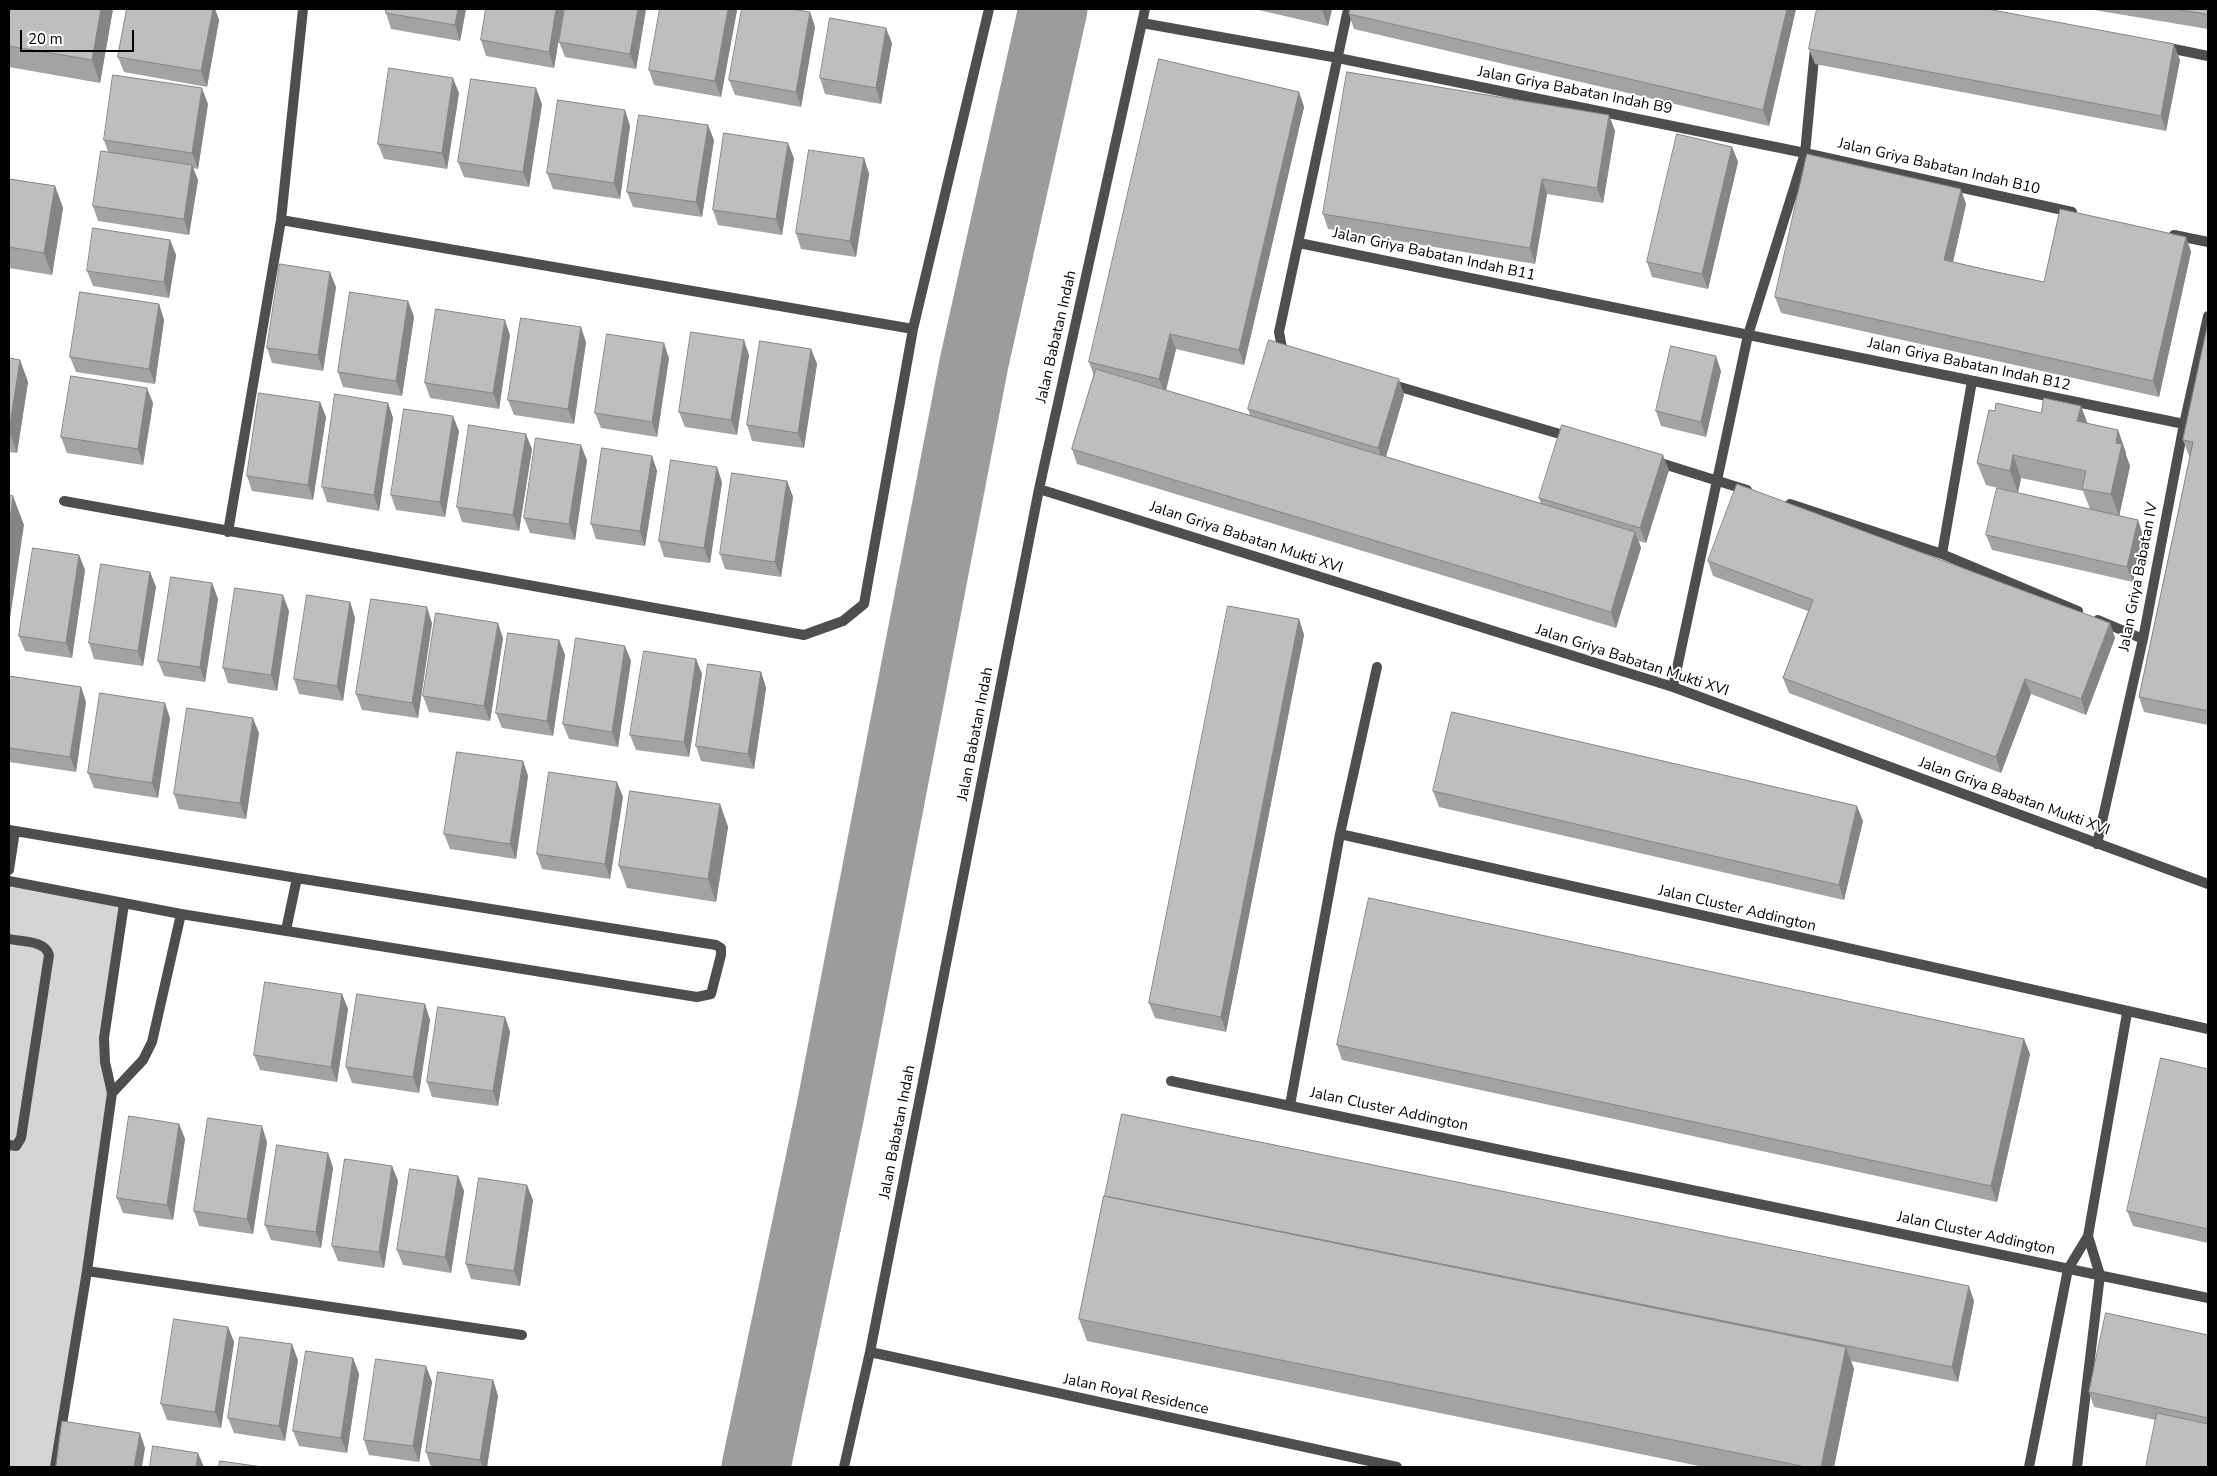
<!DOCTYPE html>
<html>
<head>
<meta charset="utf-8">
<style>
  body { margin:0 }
  #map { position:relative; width:2217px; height:1476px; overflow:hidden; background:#fff; font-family:"Nunito Sans",sans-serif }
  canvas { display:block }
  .frame { position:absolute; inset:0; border:10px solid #000; pointer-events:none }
  .scale { position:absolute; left:20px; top:30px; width:114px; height:22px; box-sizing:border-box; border:2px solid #000; border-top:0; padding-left:6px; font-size:15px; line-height:18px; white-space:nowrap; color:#000; -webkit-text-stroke:4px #fff; paint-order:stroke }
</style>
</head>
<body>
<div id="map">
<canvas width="2217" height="1476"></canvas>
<div class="frame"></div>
<div class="scale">20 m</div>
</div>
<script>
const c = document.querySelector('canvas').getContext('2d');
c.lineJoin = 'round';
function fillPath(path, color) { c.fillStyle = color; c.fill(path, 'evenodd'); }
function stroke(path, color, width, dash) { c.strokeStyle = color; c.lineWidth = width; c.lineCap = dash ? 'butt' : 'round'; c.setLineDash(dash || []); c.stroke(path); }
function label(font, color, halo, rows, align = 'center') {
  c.font = font + ' "Nunito Sans",sans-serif'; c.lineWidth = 4; c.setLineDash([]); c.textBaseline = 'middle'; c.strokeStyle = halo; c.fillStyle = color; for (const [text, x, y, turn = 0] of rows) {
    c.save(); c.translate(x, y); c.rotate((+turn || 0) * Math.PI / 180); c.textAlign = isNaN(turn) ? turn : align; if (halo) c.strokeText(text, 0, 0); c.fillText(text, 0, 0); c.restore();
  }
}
fillPath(new Path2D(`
  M9,881L124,904L104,1038L112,1093L55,1467H9Z`), '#d5d5d5');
stroke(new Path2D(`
  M756,1467L830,1113L974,363L1053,9`), '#9c9c9c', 69);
stroke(new Path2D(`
  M9,939C22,942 45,940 49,955L21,1138L16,1146L9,1145`), '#4e4e4e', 10);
stroke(new Path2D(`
  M1142,23L1338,58L1805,153L2072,212
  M2164,47L2208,56
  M281,220L913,329
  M2174,235L2208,242
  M1299,243L2184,424
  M1287,354L1282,348L1279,332L1348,9
  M1390,384L1570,437
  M1654,461L1747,490
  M1039,489L1673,687L2208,884
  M64,501L804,635L843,621L864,604L913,329L989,9
  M1790,504L1942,554L2078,611
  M228,532L281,220L303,9
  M1942,554L1972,381
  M2098,620L2143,639
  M1673,687L1748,335L1805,153L1815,48
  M9,830L297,878L716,945L721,948V955L711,994L697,997L181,914L9,881
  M1340,834L2208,1029
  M2097,844L2143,639L2184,424L2208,316
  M9,870L15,831
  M124,904L104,1038L105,1062L112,1093L143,1060L152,1042L181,914
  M286,930L297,878
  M1171,1081L2208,1298
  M1290,1105L1340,834L1377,667
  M87,1271L522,1335
  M870,1352L1397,1467
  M55,1467L87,1271L112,1093
  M844,1467L870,1352L1039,489L1145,9
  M2029,1467L2068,1269L2088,1236L2127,1013
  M2077,1467L2100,1275L2088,1236`), '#4e4e4e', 10);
fillPath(new Path2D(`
  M9,9H113L100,83L9,67Z
  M127,9H215L219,20L207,87L124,72L118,57Z
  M386,9H466L460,41L391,29L386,13Z
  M564,9L554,68L486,56L481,40Z
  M565,9H646L636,69L565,57L559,42Z
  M1254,9H1332L1328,26Z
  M1796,9L1769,126L1354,29L1349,14Z
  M2088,9H2208V29Z
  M737,10L721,97L654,85L649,70Z
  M810,12L815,27L801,107L735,95L729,80Z
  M892,43L881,104L825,94L820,78Z
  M1809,49L2180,60L2166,131L1815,64Z
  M1299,92L1304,107L1244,365L1176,349L1166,390L1250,415L1248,409L1404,395L1386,457L1541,504L1539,498L1669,470L1646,543L1639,541L1641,548L1616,628L1077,464L1072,449L1094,376L1089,362Z
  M459,93L447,169L384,159L378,144Z
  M208,104L198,169L193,168L198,180L189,235L98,221L93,206L108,152L104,140Z
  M542,104L529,187L464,177L458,162Z
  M1609,115L1615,131L1603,203L1547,194L1535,264L1328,229L1323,214Z
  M630,126L620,199L553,189L547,173Z
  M714,140L702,217L633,207L627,192Z
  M1732,147L1738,162L1708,289L1652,277L1647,262Z
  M794,158L782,235L718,225L713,210Z
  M864,158L869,174L856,257L801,249L796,233Z
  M9,179L55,186L63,208L52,275L9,268Z
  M1966,204L1953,262L2044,282L2186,237L2191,252L2159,397L1781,313L1775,297Z
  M170,240L176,255L169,298L93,286L87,271Z
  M336,287L323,371L272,363L267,348Z
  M408,301L414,317L402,396L343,387L338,372Z
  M159,304L164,320L155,384L76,372L70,357Z
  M2208,323V725L2144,712L2139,697L2190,456H2189L2183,440Z
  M510,335L499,409L430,398L425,383Z
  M586,342L574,424L514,415L508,400Z
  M811,349L817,364L804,448L752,441L747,425Z
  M749,355L737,435L685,427L679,412Z
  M9,358L20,360L28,382L17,453L9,452Z
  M669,358L657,437L601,428L595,413Z
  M1721,371L1706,437L1661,426L1656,411Z
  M320,402L326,417L313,500L252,491L247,476Z
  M153,403L143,465L67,453L61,437Z
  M388,403L393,418L379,511L327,502L322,487Z
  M2081,406L2088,424L2118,430L2126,453V455L2130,466L2119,516L2143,535L2133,582L1992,550L1986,535L2090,509L2083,491L2021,478L2018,493L1986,485L1977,463L1995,411L2041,413Z
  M459,431L445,517L396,510L391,495Z
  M532,449L519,531L462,522L457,507Z
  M652,456L657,471L645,546L596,539L591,524Z
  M587,460L575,540L530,533L524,518Z
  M787,481L793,497L781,577L725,569L720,554Z
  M722,482L710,563L664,557L659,541Z
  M79,555L85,570L72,658L25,651L19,636Z
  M1708,561L2110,623L2115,638L2086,715L2031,694L2001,773L1789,693L1783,678L1808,611L1713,576Z
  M150,572L156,587L143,666L94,659L89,643Z
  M212,583L218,599L205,682L164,676L158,661Z
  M350,602L355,618L343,701L299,694L294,679Z
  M289,611L277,691L228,683L223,668Z
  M1299,619L1304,635L1226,1032L1155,1018L1149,1003Z
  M432,623L418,718L362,710L356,694Z
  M503,638L490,721L429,712L423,696Z
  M559,640L565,655L553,736L502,728L496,713Z
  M696,659L702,674L689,757L636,750L630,735Z
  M631,661L618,747L569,739L563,724Z
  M761,672L766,688L754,769L701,761L696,746Z
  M9,676L81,687L86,702L76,772L9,762Z
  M170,718L158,798L94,788L88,773Z
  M259,733L246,819L179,809L174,794Z
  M523,761L528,776L516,859L450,849L444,834Z
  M1433,791L1863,821L1844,900L1439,807Z
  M623,797L610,879L542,869L537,854Z
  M720,804L728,827L716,902L627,888L619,866Z
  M342,994L348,1009L337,1082L260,1070L254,1055Z
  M425,1004L430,1020L419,1093L352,1083L346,1067Z
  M505,1017L510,1032L498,1106L432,1097L427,1082Z
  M2024,1039L2030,1054L1997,1202L1342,1060L1337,1045Z
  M2208,1069V1243L2133,1226L2127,1211Z
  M179,1124L185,1139L173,1220L123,1213L117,1198Z
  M267,1142L253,1234L199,1226L194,1211Z
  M328,1153L333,1168L321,1248L271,1240L265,1225Z
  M392,1166L398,1181L384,1268L338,1261L332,1246Z
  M458,1176L464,1191L451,1273L403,1265L397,1250Z
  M1104,1196L1974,1301L1958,1382L1851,1361L1854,1369L1834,1467H1704L1087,1341L1079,1319Z
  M533,1200L520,1286L471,1279L466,1264Z
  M228,1327L234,1342L221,1428L167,1420L161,1404Z
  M2208,1335V1467L2156,1420L2094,1407L2089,1392Z
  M353,1358L359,1374L347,1453L299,1446L293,1431Z
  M298,1360L285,1441L234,1433L228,1418Z
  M426,1366L432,1382L419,1462L369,1455L364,1440Z
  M493,1380L498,1396L487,1467H431L426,1452Z`), '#a3a3a3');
fillPath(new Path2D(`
  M101,9H113L100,83L92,60Z
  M213,9H215L219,20L207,87L201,71Z
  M458,9H466L460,41L455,25Z
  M556,9H564L554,68L549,52Z
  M638,9H646L636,69L630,54Z
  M728,9H736L737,10L721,97L715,81Z
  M1323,9H1332L1328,26L1322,10Z
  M1787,9H1796L1769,126L1763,110Z
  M810,12L815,27L801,107L796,92Z
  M886,28L892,43L881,104L876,88Z
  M2174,44L2180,60L2166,131L2161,116Z
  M453,78L459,93L447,169L442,153Z
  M202,88L208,104L198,169L192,153Z
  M536,88L542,104L529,187L523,172Z
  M1299,92L1304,107L1244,365L1239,350Z
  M625,110L630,126L620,199L614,183Z
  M1609,115L1615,131L1603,203L1597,188Z
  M708,125L714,140L702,217L696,202Z
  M788,143L794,158L782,235L776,219Z
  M1732,147L1738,162L1708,289L1702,274Z
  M864,158L869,174L856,257L850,241Z
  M192,165L198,180L189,235L184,219Z
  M1542,179L1547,194L1535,264L1530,248Z
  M55,186L63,208L52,275L44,253Z
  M1961,189L1966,204L1950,275L1944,260Z
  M2186,237L2191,252L2159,397L2153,381Z
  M170,240L176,255L169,298L164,282Z
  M330,272L336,287L323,371L318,355Z
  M408,301L414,317L402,396L396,381Z
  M159,304L164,320L155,384L149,369Z
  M505,320L510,335L499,409L493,393Z
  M581,327L586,342L574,424L568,409Z
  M1170,334L1176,349L1165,394L1159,379Z
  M744,340L749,355L737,435L731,420Z
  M664,343L669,358L657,437L652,422Z
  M811,349L817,364L804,448L798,433Z
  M1716,356L1721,371L1706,437L1701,422Z
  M20,360L28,382L17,453L9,431Z
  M1399,379L1404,395L1384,463L1378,448Z
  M147,388L153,403L143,465L138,449Z
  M320,402L326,417L313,500L308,485Z
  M388,403L393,418L379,511L374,495Z
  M2081,406L2089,429L2077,421Z
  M453,416L459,431L445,517L440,502Z
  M2118,430L2126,453V455L2130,466L2119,517L2111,494L2116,443Z
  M526,434L532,449L519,531L513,515Z
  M581,445L587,460L575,540L569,524Z
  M1663,455L1669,470L1646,543L1640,528Z
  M2013,455L2021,478L2018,493L2010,471Z
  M652,456L657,471L645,546L640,531Z
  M717,467L722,482L710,563L704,548Z
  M787,481L793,497L781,577L775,562Z
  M13,496L24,525L9,625V527Z
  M2138,520L2143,535L2133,582L2127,567Z
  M1635,532L1641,548L1616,628L1611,612Z
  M79,555L85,570L72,658L66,643Z
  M150,572L156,587L143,666L138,651Z
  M212,583L218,599L205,682L200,667Z
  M283,595L289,611L277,691L271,675Z
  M350,602L355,618L343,701L337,686Z
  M427,607L432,623L418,718L412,703Z
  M1299,619L1304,635L1226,1032L1221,1017Z
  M498,623L503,638L490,721L484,706Z
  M2110,623L2115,638L2086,715L2081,699Z
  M559,640L565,655L553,736L547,721Z
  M625,646L631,661L618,747L612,732Z
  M696,659L702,674L689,757L684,742Z
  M761,672L766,688L754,769L748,754Z
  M2025,679L2031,694L2001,773L1996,757Z
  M81,687L86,702L76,772L70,757Z
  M165,703L170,718L158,798L152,783Z
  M253,718L259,733L246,819L240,803Z
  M523,761L528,776L516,859L510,844Z
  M617,782L623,797L610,879L605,864Z
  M720,804L728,827L716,902L708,879Z
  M1857,806L1863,821L1844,900L1839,885Z
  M342,994L348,1009L337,1082L331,1067Z
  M425,1004L430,1020L419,1093L413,1077Z
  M505,1017L510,1032L498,1106L493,1091Z
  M2024,1039L2030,1054L1997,1202L1991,1186Z
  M179,1124L185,1139L173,1220L167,1205Z
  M262,1126L267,1142L253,1234L247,1219Z
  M328,1153L333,1168L321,1248L316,1232Z
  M392,1166L398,1181L384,1268L379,1252Z
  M458,1176L464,1191L451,1273L445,1257Z
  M527,1185L533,1200L520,1286L514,1271Z
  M1969,1286L1974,1301L1958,1382L1952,1367Z
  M228,1327L234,1342L221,1428L215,1412Z
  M292,1344L298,1360L285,1441L279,1426Z
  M1846,1347L1854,1369L1834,1467H1821Z
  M353,1358L359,1374L347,1453L341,1438Z
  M426,1366L432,1382L419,1462L413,1446Z
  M493,1380L498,1396L487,1467H483L480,1460Z
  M140,1433L145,1448L142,1467H134Z
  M198,1453L204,1467H196Z`), '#858585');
const building = new Path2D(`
  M9,9H101L92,60L9,46Z
  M127,9H213L201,71L118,57Z
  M386,9H458L455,25L386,13Z
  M486,9H556L549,52L481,40Z
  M565,9H638L630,54L559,42Z
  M660,9H728L715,81L649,70Z
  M742,9H791L810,12L796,92L729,80Z
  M1350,9H1787L1763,110L1349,14Z
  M1817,9H1987L2174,44L2161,116L1809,49Z
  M2174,9H2208V14Z
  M830,18L886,28L876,88L820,78Z
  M1159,59L1299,92L1239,350L1170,334L1159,379L1089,362Z
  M389,68L453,78L442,153L378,144Z
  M1347,72L1609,115L1597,188L1542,179L1530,248L1323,214Z
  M113,75L202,88L192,153L104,140Z
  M471,79L536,88L523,172L458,162Z
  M558,100L625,110L614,183L547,173Z
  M639,115L708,125L696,202L627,192Z
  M724,133L788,143L776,219L713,210Z
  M1677,134L1732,147L1702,274L1647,262Z
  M809,150L864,158L850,241L796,233Z
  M101,151L192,165L184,219L93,206Z
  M1807,154L1961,189L1944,260L1996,272L2044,282L2060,209L2186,237L2153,381L1775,297Z
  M9,179L55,186L44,253L9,247Z
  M93,228L170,240L164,282L87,271Z
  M280,264L330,272L318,355L267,348Z
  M80,292L159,304L149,369L70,357Z
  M350,292L408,301L396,381L338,372Z
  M436,309L505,320L493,393L425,383Z
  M521,318L581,327L568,409L508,400Z
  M2208,323V711L2139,697L2193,442L2183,440Z
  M691,332L744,340L731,420L679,412Z
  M607,334L664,343L652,422L595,413Z
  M1269,340L1399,379L1378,448L1248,409Z
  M760,341L811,349L798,433L747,425Z
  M1671,346L1716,356L1701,422L1656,411Z
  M9,358L20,360L9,431Z
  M1096,369L1635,532L1611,612L1072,449Z
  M71,376L147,388L138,449L61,437Z
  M259,393L320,402L308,485L247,476Z
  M335,394L388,403L374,495L322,487Z
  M2044,398L2081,406L2077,421L2118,430L2116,443L2122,444L2111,494L2082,489L2086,471L2013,455L2010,471L1977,463L1989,410L1995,411L1996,403L2041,413Z
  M404,409L453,416L440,502L391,495Z
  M469,425L526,434L513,515L457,507Z
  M1562,425L1663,455L1640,528L1539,498Z
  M536,438L581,445L569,524L524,518Z
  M602,448L652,456L640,531L591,524Z
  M671,460L717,467L704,548L659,541Z
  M732,473L787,481L775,562L720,554Z
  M1737,484L2110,623L2081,699L2025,679L1996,757L1783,678L1813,600L1708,561Z
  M1997,488L2138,520L2127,567L1986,535Z
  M9,495L13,496L9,527Z
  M33,548L79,555L66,643L19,636Z
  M101,564L150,572L138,651L89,643Z
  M171,577L212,583L200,667L158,661Z
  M235,588L283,595L271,675L223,668Z
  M307,595L350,602L337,686L294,679Z
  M371,599L427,607L412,703L356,694Z
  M1228,606L1299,619L1221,1017L1149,1003Z
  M436,613L498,623L484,706L423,696Z
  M508,633L559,640L547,721L496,713Z
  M576,638L625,646L612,732L563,724Z
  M644,651L696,659L684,742L630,735Z
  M708,664L761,672L748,754L696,746Z
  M9,676L81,687L70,757L9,748Z
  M100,693L165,703L152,783L88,773Z
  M187,708L253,718L240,803L174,794Z
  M1452,712L1857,806L1839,885L1433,791Z
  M457,752L523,761L510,844L444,834Z
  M549,772L617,782L605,864L537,854Z
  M630,791L720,804L708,879L619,866Z
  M1369,898L2024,1039L1991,1186L1337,1045Z
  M265,982L342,994L331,1067L254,1055Z
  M357,994L425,1004L413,1077L346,1067Z
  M438,1007L505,1017L493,1091L427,1082Z
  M2161,1058L2208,1069V1229L2127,1211Z
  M1122,1114L1969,1286L1952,1367L1105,1196Z
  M129,1116L179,1124L167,1205L117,1198Z
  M208,1118L262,1126L247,1219L194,1211Z
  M277,1145L328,1153L316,1232L265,1225Z
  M345,1159L392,1166L379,1252L332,1246Z
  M410,1169L458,1176L445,1257L397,1250Z
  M479,1178L527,1185L514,1271L466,1264Z
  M1104,1196L1846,1347L1821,1467H1806L1079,1319Z
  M2106,1313L2208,1335V1418L2089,1392Z
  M174,1319L228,1327L215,1412L161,1404Z
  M240,1337L292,1344L279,1426L228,1418Z
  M306,1351L353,1358L341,1438L293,1431Z
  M376,1359L426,1366L413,1446L364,1440Z
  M438,1372L493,1380L480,1460L426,1452Z
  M2157,1413L2208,1424V1467H2146Z
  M62,1421L140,1433L134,1467H56Z
  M153,1446L198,1453L196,1467H150Z
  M220,1461L263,1467H219Z`);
fillPath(building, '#bebebe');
stroke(building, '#858585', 1);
label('15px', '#000', '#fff', [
  ["Jalan Griya Babatan Indah B9",1575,91,11],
  ["Jalan Griya Babatan Indah B10",1939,167,13],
  ["Jalan Griya Babatan Indah B11",1434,255,12],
  ["Jalan Babatan Indah",1057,337,-77],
  ["Jalan Griya Babatan Indah B12",1969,365,12],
  ["Jalan Griya Babatan Mukti XVI",1246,538,18],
  ["Jalan Griya Babatan IV",2139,577,-79],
  ["Jalan Griya Babatan Mukti XVI",1632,661,18],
  ["Jalan Babatan Indah",976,734,-79],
  ["Jalan Griya Babatan Mukti XVI",2014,797,20],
  ["Jalan Cluster Addington",1737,909,13],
  ["Jalan Cluster Addington",1389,1110,12],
  ["Jalan Babatan Indah",898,1132,-79],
  ["Jalan Cluster Addington",1976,1234,12],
  ["Jalan Royal Residence",1136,1395,12]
]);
</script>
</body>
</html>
